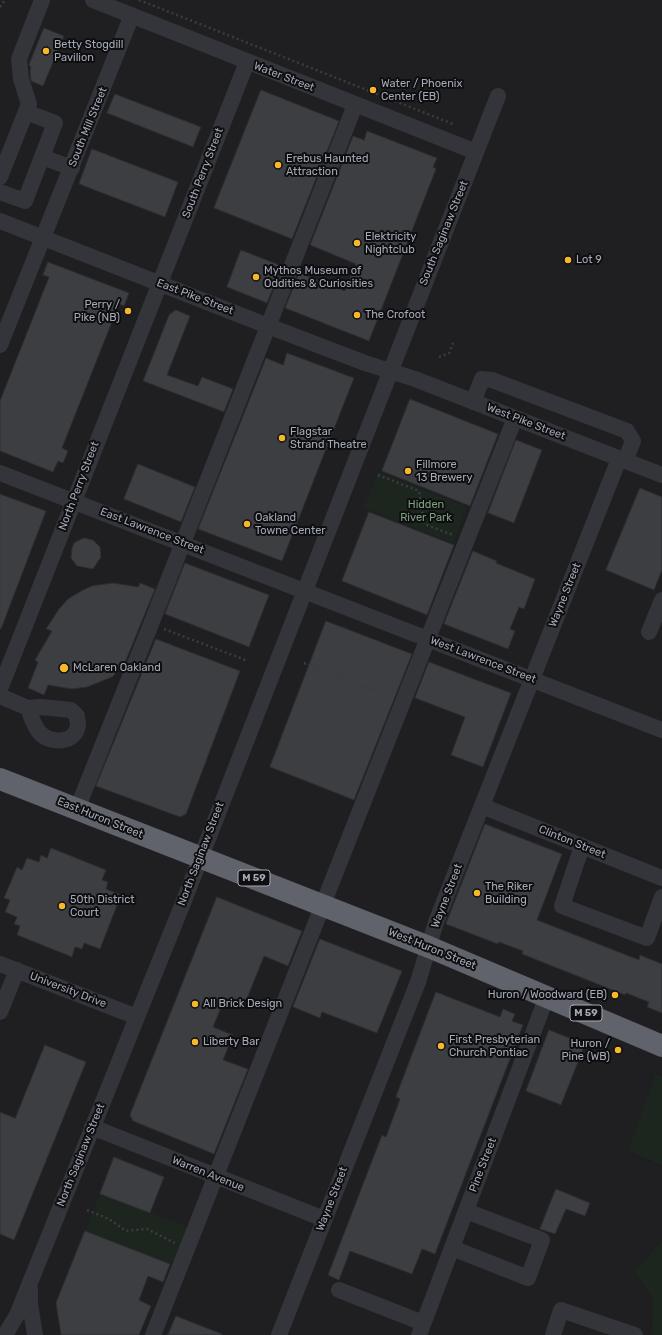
<!DOCTYPE html>
<html>
<head>
<meta charset="utf-8">
<style>
  body { margin:0 }
  canvas { display:block; background:#131315 }
</style>
</head>
<body>
<canvas width="662" height="1335"></canvas>
<script>
const c = document.querySelector('canvas').getContext('2d');
c.lineJoin = 'round';
function fillPath(path, color) { c.fillStyle = color; c.fill(path, 'evenodd'); }
function stroke(path, color, width, dash) { c.strokeStyle = color; c.lineWidth = width; c.lineCap = dash ? 'butt' : 'round'; c.setLineDash(dash || []); c.stroke(path); }
function label(font, color, halo, rows, align = 'center') {
  c.font = font + ' Rubik,sans-serif'; c.lineWidth = 4; c.setLineDash([]); c.textBaseline = 'middle'; c.strokeStyle = halo; c.fillStyle = color; for (const [text, x, y, turn = 0] of rows) {
    c.save(); c.translate(x, y); c.rotate((+turn || 0) * Math.PI / 180); c.textAlign = isNaN(turn) ? turn : align; if (halo) c.strokeText(text, 0, 0); c.fillText(text, 0, 0); c.restore();
  }
}
fillPath(new Path2D(`
  M0,0H662V1076L657,1073L628,1151L662,1166V1241L634,1271L653,1300L651,1335H0Z`), '#1f1f22');
fillPath(new Path2D(`
  M378,472L467,507L453,543L364,508Z
  M656,1073L662,1076V1166L628,1151Z
  M100,1194L189,1227L175,1266L85,1231Z
  M662,1241V1335H651L653,1300L634,1271Z`), '#1d251f');
const building = new Path2D(`
  M44,28L64,36L43,86L31,81L30,71L31,67L29,65Z
  M261,90L339,121L292,239L214,208Z
  M115,94L201,127L193,147L107,113Z
  M367,131L437,158L433,167L436,169L369,341L285,308L299,273L345,291L356,264L310,245L353,136L364,140Z
  M92,149L178,182L165,217L79,184Z
  M241,250L282,266L267,303L227,287Z
  M48,262L129,293L124,306L119,304L62,448L68,451L63,463L58,461L53,472L0,451V401L49,277L43,275Z
  M176,310L190,316L167,375L198,386L202,377L233,389L224,412L143,381L169,315Z
  M287,353L354,378L282,561L198,529L266,358L283,365Z
  M410,399L498,434L470,506L382,471Z
  M516,440L542,450L514,523L488,513Z
  M138,464L195,487L181,522L124,499Z
  M640,488L662,497V570L654,590L606,570Z
  M0,494L46,511L1,629H0Z
  M369,512L454,545L427,615L342,581Z
  M84,538L93,540L100,547L101,557L93,569L77,566L71,558L72,548L74,543Z
  M473,551L497,561L496,563L535,579L524,609L519,607L510,629L515,631L508,649L444,624Z
  M185,563L269,595L249,647L165,614Z
  M113,583L138,587L140,583L155,589L124,665L112,677L87,687L72,689L48,685L44,695L28,688L38,662L35,660L52,631L46,629L59,609L68,599L83,590L92,586Z
  M326,621L412,654L354,800L270,767Z
  M156,639L240,671L186,814L180,817L96,786Z
  M429,662L511,693L483,767L451,755L465,717L415,698Z
  M485,824L562,854L537,920L639,960L640,955L662,964V1013L647,1007L649,1002L626,993L625,995L522,954L523,951L499,942L498,944L446,924Z
  M51,848L106,870L102,880L108,882L106,889L121,895L100,949L84,943L82,949L75,947L72,957L17,935L20,926L14,924L17,917L5,912L10,900L4,898L17,867L22,870L27,858L39,862L41,855L47,858Z
  M217,897L302,931L288,966L264,956L244,1006L225,998L213,1027L233,1035L223,1060L248,1069L214,1154L133,1121L130,1115Z
  M320,939L402,971L377,1033L322,1012L320,1018L293,1007Z
  M436,992L500,1017L503,1009L515,1014L512,1021L523,1025L435,1254L422,1249L412,1274L350,1251L339,1280L328,1275L382,1135L386,1137L400,1099L396,1097Z
  M549,1030L585,1044L561,1105L526,1091Z
  M45,1045L86,1062L14,1240L0,1234V1112L15,1118Z
  M114,1157L164,1177L150,1213L100,1194Z
  M556,1189L590,1203L585,1216L566,1209L555,1234L540,1229Z
  M85,1231L170,1264L163,1282L148,1276L139,1300L151,1306L139,1335H61L56,1303Z
  M176,1316L222,1334V1335H168Z`);
fillPath(building, '#3d3e42');
stroke(building, '#2d2d31', 1);
stroke(new Path2D(`
  M139,0L453,124
  M0,7L5,0
  M439,357L449,353L453,343
  M378,475L419,491L424,524L453,535
  M164,629L248,661
  M304,663L390,697
  M87,1210L109,1219L126,1231L147,1229L175,1243`), '#3a3c41', 2.5, [2, 3]);
stroke(new Path2D(`
  M93,0L476,152
  M42,157L72,168
  M0,177L29,104L21,79L19,59L42,0
  M0,192L25,201L55,123L26,112
  M0,221L268,326L365,363L415,379L662,475
  M0,345L132,15
  M473,402L482,379L492,380L627,431L633,441L625,461
  M0,473L662,730
  M649,632L662,600
  M0,689L247,62
  M0,696L28,708
  M41,707L71,710L77,716C77,719 78,723 78,725C76,744 50,744 40,733C34,727 31,716 28,708Z
  M482,806L662,878
  M77,809L151,624L355,105
  M582,846L562,906L647,938L662,897
  M0,964L137,1017
  M0,1012L17,970
  M92,1127L324,1219
  M452,1248L528,1278L542,1240L466,1211
  M30,1289V1304L35,1335
  M339,1290L423,1323
  M5,1335L17,1315L183,903L498,96
  M153,1335L515,418
  M279,1335L418,982L436,922L619,459
  M419,1335L547,996
  M553,1335L561,1310L635,1335`), '#34353a', 16);
stroke(new Path2D(`
  M0,779L429,947L662,1046`), '#60636b', 22);
for (const [x, y, r, color] of [
  [46,51,4,"#f6b82a"],
  [373,90,4,"#f6b82a"],
  [278,165,4,"#f6b82a"],
  [357,243,4,"#f6b82a"],
  [568,260,4,"#f6b82a"],
  [256,277,4,"#f6b82a"],
  [128,311,4,"#f6b82a"],
  [357,315,4,"#f6b82a"],
  [282,438,4,"#f6b82a"],
  [408,471,4,"#f6b82a"],
  [247,524,4,"#f6b82a"],
  [64,668,5,"#f6b82a"],
  [477,893,4,"#f6b82a"],
  [62,906,4,"#f6b82a"],
  [615,995,4,"#f6b82a"],
  [195,1004,4,"#f6b82a"],
  [195,1042,4,"#f6b82a"],
  [441,1046,4,"#f6b82a"],
  [618,1050,4,"#f6b82a"]
]) { const dot = new Path2D(); dot.arc(x, y, r, 0, 2 * Math.PI); c.fillStyle = color; c.fill(dot); stroke(dot, '#0e0e10', 1.5); }
for (const [x, y, w] of [
  [254,878,32],
  [586,1013,32]
]) { const box = new Path2D(); box.roundRect(x - w / 2, y - 8, w, 16, 3); c.fillStyle = '#0e0e10'; c.fill(box); stroke(box, '#a4a9b6', 1); }
label('bold 10px', '#a4a9b6', null, [
  ["M 59",254,878],
  ["M 59",586,1013]
]);
label('11px', '#a4a9b6', '#0e0e10', [
  ["Betty Stogdill",54,45],
  ["Pavilion",54,58],
  ["Water / Phoenix",381,84],
  ["Center (EB)",381,97],
  ["Erebus Haunted",286,159],
  ["Attraction",286,172],
  ["Elektricity",365,237],
  ["Nightclub",365,250],
  ["Lot 9",576,260],
  ["Mythos Museum of",264,271],
  ["Oddities & Curiosities",264,284],
  ["Perry /",120,305,"right"],
  ["Pike (NB)",120,318,"right"],
  ["The Crofoot",365,315],
  ["Flagstar",290,432],
  ["Strand Theatre",290,445],
  ["Fillmore",416,465],
  ["13 Brewery",416,478],
  ["Oakland",255,518],
  ["Towne Center",255,531],
  ["McLaren Oakland",73,668],
  ["The Riker",485,887],
  ["Building",485,900],
  ["50th District",70,900],
  ["Court",70,913],
  ["Huron / Woodward (EB)",607,995,"right"],
  ["All Brick Design",203,1004],
  ["First Presbyterian",449,1040],
  ["Church Pontiac",449,1053],
  ["Liberty Bar",203,1042],
  ["Huron /",610,1044,"right"],
  ["Pine (WB)",610,1057,"right"]
], 'left');
label('11px', '#a4a9b6', '#0e0e10', [
  ["Water Street",284,77,21],
  ["South Mill Street",88,127,-68],
  ["South Perry Street",203,173,-69],
  ["South Saginaw Street",444,233,-68],
  ["East Pike Street",195,297,21],
  ["West Pike Street",526,422,21],
  ["North Perry Street",79,486,-69],
  ["East Lawrence Street",152,531,21],
  ["Wayne Street",565,595,-68],
  ["West Lawrence Street",483,660,21],
  ["East Huron Street",100,818,22],
  ["Clinton Street",572,842,22],
  ["North Saginaw Street",201,854,-69],
  ["Wayne Street",447,896,-69],
  ["West Huron Street",432,949,22],
  ["University Drive",68,990,21],
  ["North Saginaw Street",81,1155,-68],
  ["Pine Street",483,1165,-69],
  ["Warren Avenue",208,1174,22],
  ["Wayne Street",332,1199,-69]
]);
label('11px', '#7ba27e', '#0e0e10', [
  ["Hidden",426,505],
  ["River Park",426,518]
]);
</script>
</body>
</html>
